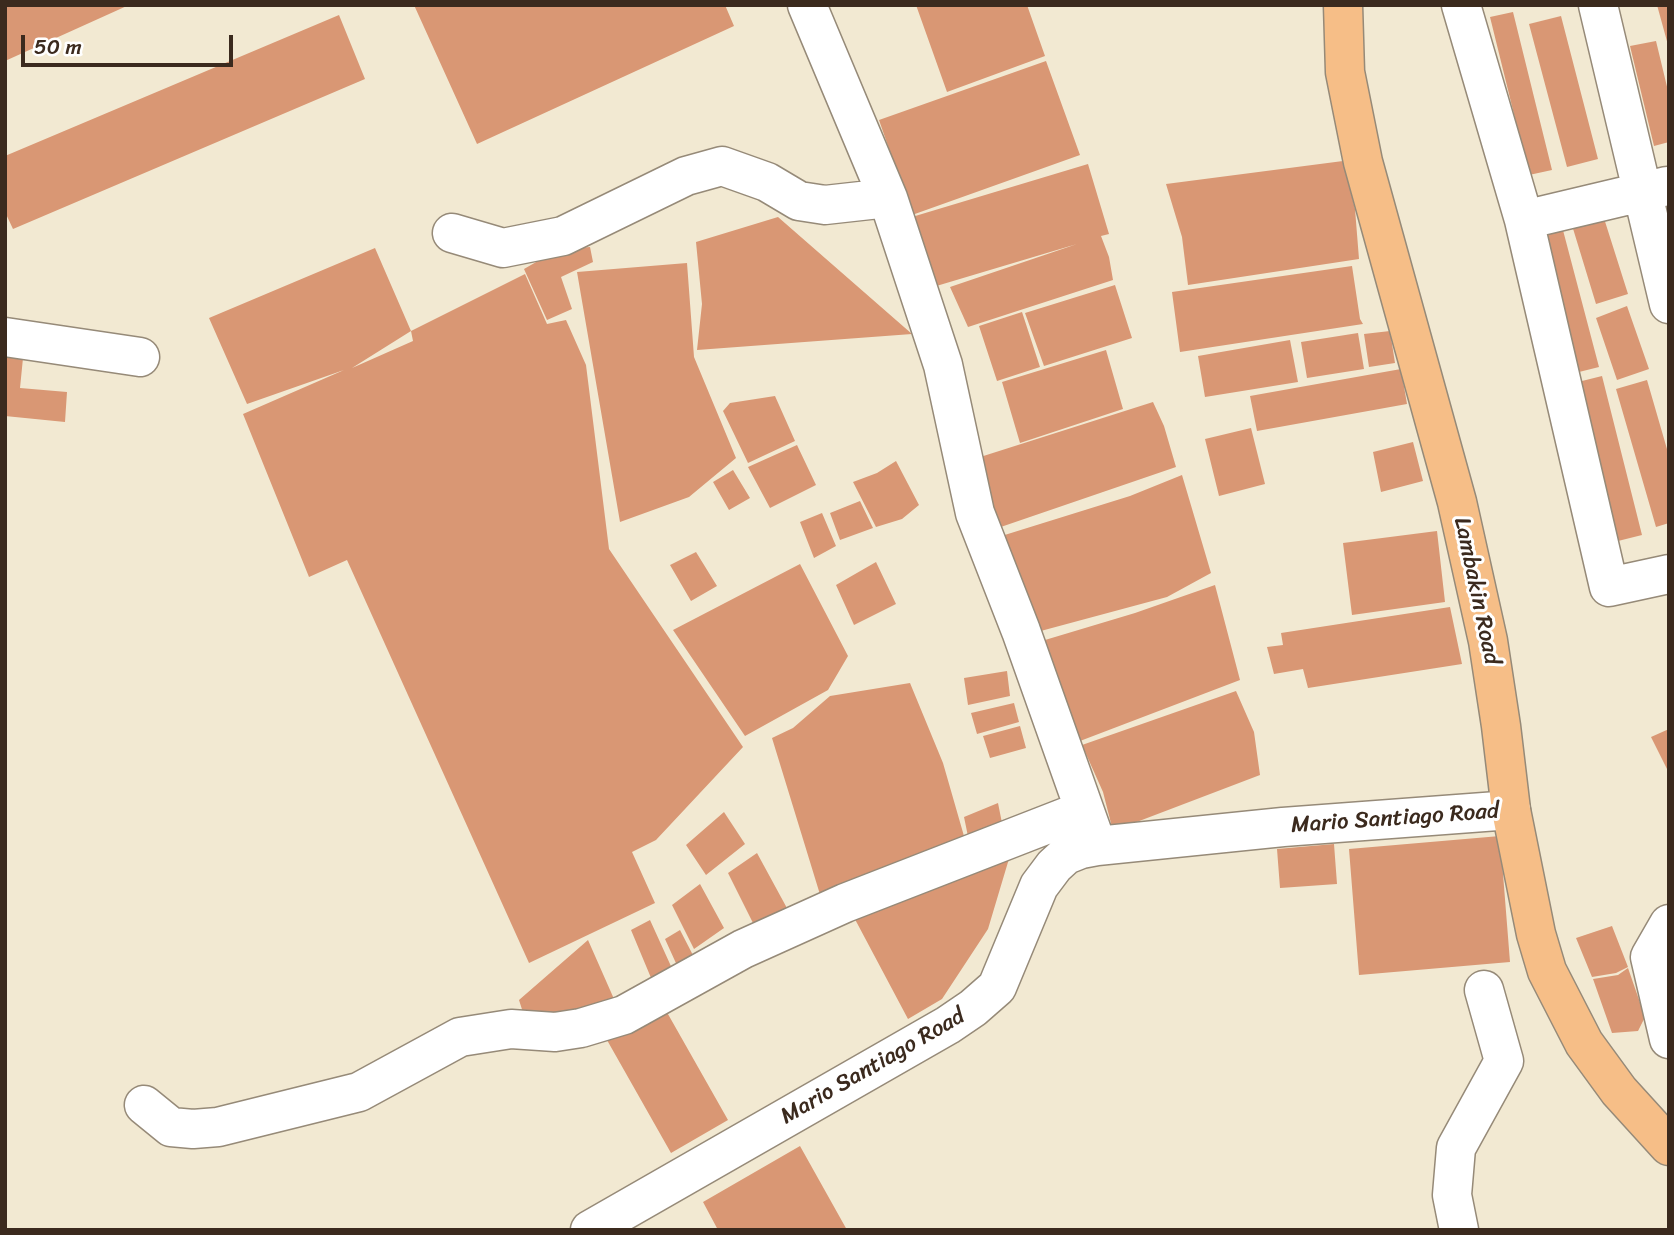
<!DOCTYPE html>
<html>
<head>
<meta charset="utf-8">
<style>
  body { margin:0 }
  #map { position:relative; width:1674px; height:1235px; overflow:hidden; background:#f2e9d2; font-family:Sriracha,sans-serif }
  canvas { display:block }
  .frame { position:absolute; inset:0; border:7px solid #3b2a1e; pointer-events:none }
  .scale { position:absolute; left:21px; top:35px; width:212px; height:32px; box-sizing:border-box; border:4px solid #3b2a1e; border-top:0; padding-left:9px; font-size:21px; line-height:24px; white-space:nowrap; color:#3b2a1e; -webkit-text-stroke:5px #fff; paint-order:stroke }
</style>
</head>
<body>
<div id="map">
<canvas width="1674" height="1235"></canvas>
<div class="frame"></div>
<div class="scale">50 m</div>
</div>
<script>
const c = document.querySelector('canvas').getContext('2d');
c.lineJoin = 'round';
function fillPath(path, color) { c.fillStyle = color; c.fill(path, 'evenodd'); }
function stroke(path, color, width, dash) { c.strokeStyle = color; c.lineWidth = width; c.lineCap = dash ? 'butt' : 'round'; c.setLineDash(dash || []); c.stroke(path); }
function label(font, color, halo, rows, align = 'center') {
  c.font = font + ' Sriracha,sans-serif'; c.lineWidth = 6; c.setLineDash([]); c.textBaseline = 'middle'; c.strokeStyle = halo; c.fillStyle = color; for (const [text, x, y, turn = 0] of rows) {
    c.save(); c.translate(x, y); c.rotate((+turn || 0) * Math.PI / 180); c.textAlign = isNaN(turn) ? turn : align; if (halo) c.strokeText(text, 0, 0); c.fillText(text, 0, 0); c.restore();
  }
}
fillPath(new Path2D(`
  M5,5H129L5,61Z
  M414,5H725L734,26L477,144Z
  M916,5H1027L1045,56L947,92Z
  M1657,5H1669V44L1668,45Z
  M1513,12L1552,170L1529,175L1490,17Z
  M339,15L365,79L13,229L5,212V156Z
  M1561,16L1598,159L1567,167L1529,24Z
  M1656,41L1669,95V142L1654,146L1630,46Z
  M1046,61L1080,155L912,215L879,120Z
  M1343,161L1355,209L1359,259L1188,285L1182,237L1166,184Z
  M1088,164L1109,234L1101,236L1109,257L1113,280L968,327L950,287L1077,244L923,290L902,220Z
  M1602,212L1628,294L1596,304L1571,222Z
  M1559,215L1599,367L1575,373L1535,221Z
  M778,217L912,334L697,350L702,304L696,242Z
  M590,247L593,262L561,277L572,309L547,320L524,269L557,250Z
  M375,248L411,331L525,274L547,324L566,320L586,365L609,549L743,747L656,840L632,852L655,903L529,963L347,560L309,577L243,414L344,370L247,404L209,318ZM411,331L413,341L352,368Z
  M687,263L694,357L736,458L689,497L620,522L577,272Z
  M1352,266L1360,319L1363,324L1180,352L1172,292Z
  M1115,285L1132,338L1044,366L1025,313Z
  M1627,306L1649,369L1617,380L1596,318Z
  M1022,312L1040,367L997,381L979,326Z
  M1390,331L1395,363L1369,367L1364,334Z
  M1358,333L1364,369L1307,378L1301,342Z
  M1290,340L1298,382L1205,397L1198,356Z
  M1106,350L1123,409L1020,443L1002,382Z
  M5,356L23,358L20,388L67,392L65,422L5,416Z
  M1401,369L1407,404L1257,431L1250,396Z
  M1602,376L1642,535L1618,541L1578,382Z
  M1647,380L1669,456V523L1656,527L1616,389Z
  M775,396L795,441L748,463L723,411L730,403Z
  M1153,402L1164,426L1176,467L992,530L974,459Z
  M1251,428L1265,484L1219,496L1205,439Z
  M1413,442L1423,481L1381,492L1373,452Z
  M797,445L816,485L770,508L748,467Z
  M896,461L919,505L902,519L876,527L853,482L877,473Z
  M733,470L750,498L729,510L713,482Z
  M1182,475L1211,573L1167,597L1037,632L995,538L1130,496Z
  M860,501L873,528L840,540L830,513Z
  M822,513L836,546L814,558L800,522Z
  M1437,531L1445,602L1352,615L1343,543Z
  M696,552L717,586L691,601L670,565Z
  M876,562L896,604L854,625L836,585Z
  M800,564L848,656L828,690L745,736L673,630Z
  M1215,585L1240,680L1080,741L1045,640L1135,613Z
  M1450,607L1462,664L1308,688L1303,669L1274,674L1267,647L1283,645L1281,633Z
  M1007,671L1010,696L968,705L964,678Z
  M910,683L943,763L968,850L822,901L772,738L793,728L830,696Z
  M1236,691L1254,732L1260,775L1113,831L1103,792L1082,745Z
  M1014,703L1019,722L977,734L971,713Z
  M1020,726L1026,748L990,758L983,736Z
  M1669,729V773L1651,737Z
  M998,803L1004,833L970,846L964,817Z
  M724,812L745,844L706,875L686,845Z
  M1500,836L1510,962L1359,975L1349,849Z
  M1014,842L988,929L942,999L908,1019L849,908Z
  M1334,844L1337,884L1280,888L1277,849Z
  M757,853L788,910L756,929L728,873Z
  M700,884L724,928L694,949L672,905Z
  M650,920L675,975L654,985L631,930Z
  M1612,926L1628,967L1616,973L1592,977L1576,938Z
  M680,930L696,961L680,972L665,939Z
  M588,940L614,999L527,1025L519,1000Z
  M1628,968L1645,1017L1638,1031L1612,1033L1593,979L1618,975Z
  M660,1000L728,1120L671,1153L603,1033Z
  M800,1146L847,1230H718L703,1202Z`), '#d99774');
const minor = new Path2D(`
  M807,5L888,198L943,365L975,513L1021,631L1093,834
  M1461,5L1524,220L1609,587L1669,574
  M1598,5L1669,304
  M1524,220L1667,186
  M452,233L503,248L563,236L686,176L722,166L767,182L799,201L825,205L888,198
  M5,337L140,357
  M1669,924L1650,957L1669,1039
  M144,1105L171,1127L193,1129L218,1127L359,1092L460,1037L511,1029L555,1032L581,1028L624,1015L743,949L845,903L1084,810
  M590,1230L948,1025L973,1008L997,987L1039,886L1054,866L1066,855L1081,849L1097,846L1283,827L1511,810
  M1459,1230L1452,1195L1456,1148L1504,1061L1484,990`);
const major = new Path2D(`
  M1343,5L1345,72L1363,162L1457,502L1488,641L1501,726L1511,810L1536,934L1547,971L1584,1043L1619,1091L1669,1146`);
stroke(minor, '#968a78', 41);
stroke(major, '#968a78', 41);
stroke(minor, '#fff', 38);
stroke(major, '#f6be87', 38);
label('23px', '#3b2a1e', '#fff', [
  ["Lambakin Road",1476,591,78],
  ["Mario Santiago Road",1395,819,-4],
  ["Mario Santiago Road",873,1067,-30]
]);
</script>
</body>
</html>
